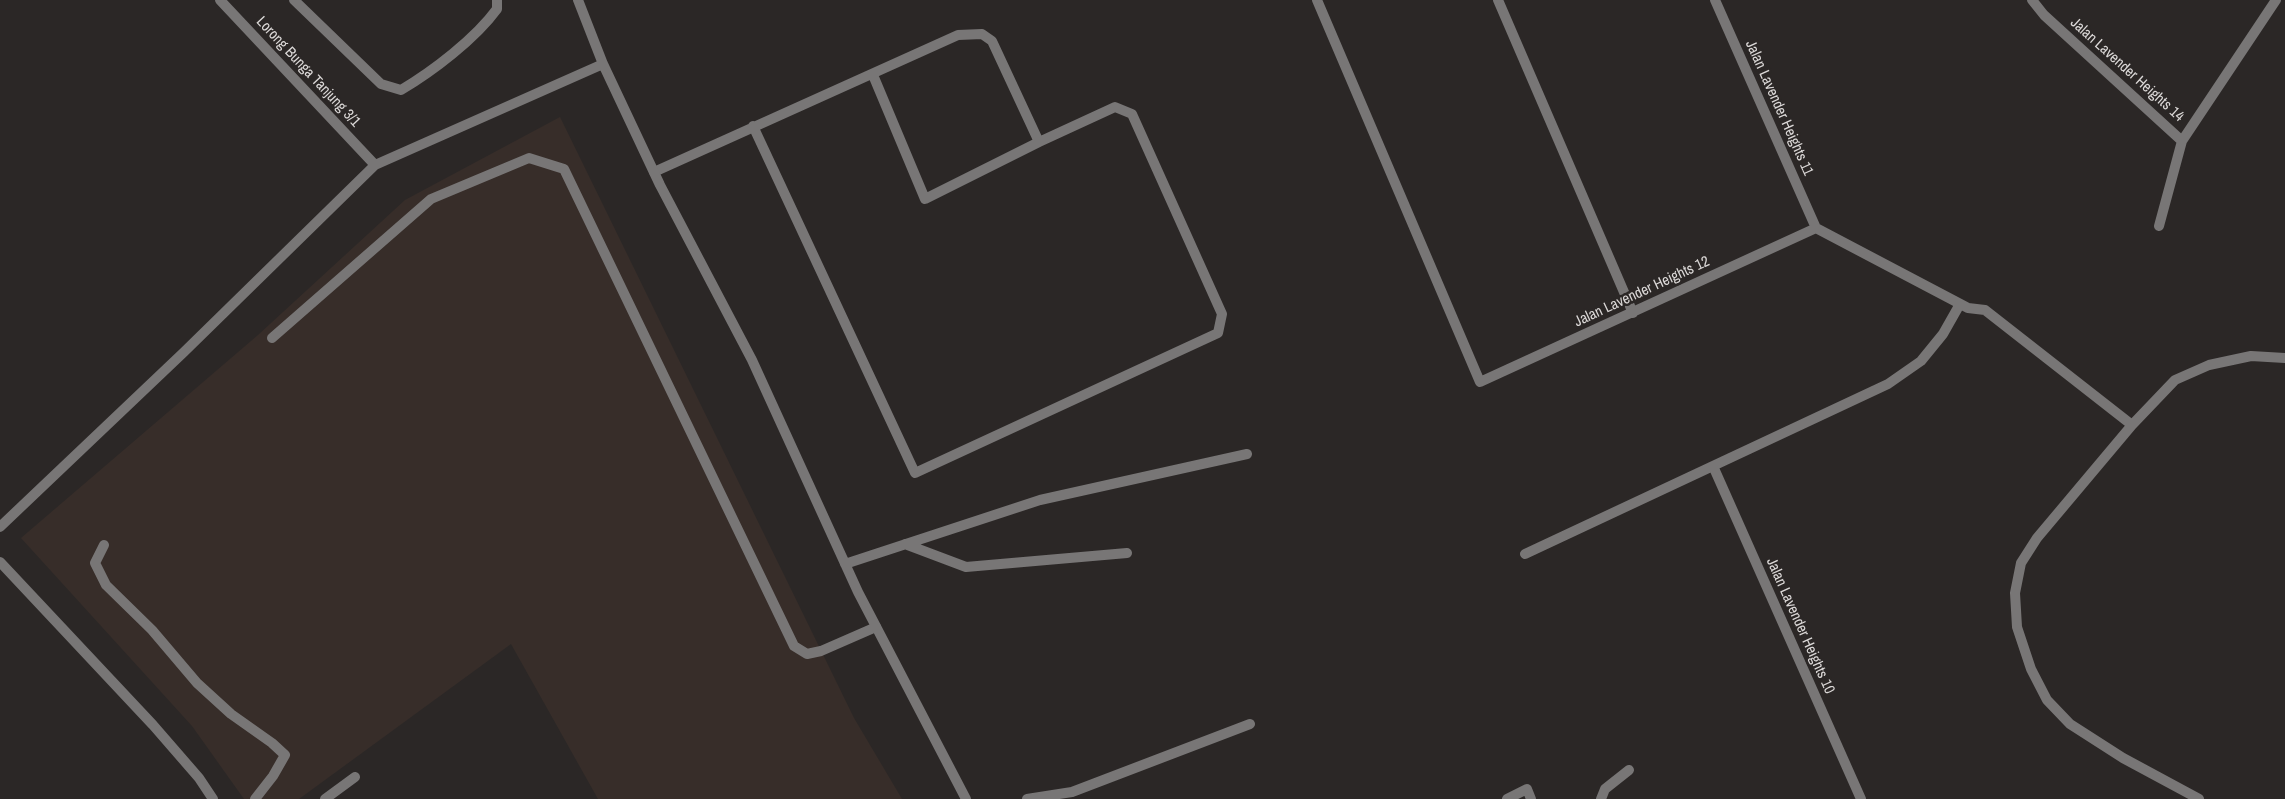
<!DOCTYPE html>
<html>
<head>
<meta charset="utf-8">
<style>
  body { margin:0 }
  canvas { display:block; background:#2b2726 }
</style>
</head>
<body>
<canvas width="2285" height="799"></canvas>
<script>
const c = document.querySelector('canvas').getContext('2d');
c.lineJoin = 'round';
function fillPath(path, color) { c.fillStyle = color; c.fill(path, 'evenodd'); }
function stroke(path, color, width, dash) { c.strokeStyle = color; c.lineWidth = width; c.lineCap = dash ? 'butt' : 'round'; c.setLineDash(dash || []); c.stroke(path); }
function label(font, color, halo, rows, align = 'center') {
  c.font = font + ' "Archivo Narrow",sans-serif'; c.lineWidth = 5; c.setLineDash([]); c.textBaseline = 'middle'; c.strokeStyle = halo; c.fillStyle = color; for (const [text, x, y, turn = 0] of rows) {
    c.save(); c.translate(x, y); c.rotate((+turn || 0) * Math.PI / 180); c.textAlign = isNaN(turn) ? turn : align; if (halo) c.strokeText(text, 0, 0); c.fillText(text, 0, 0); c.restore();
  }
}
fillPath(new Path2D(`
  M560,117L854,718L902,799H598L511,644L299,799H244L192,726L21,538L258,335L405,200Z`), '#372d29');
stroke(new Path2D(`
  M294,0L381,84L401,90C433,71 475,39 497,9V0
  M873,75L925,199L1039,142
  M654,172L958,35L982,34L992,41L1039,142L1115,107L1132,114L1222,314L1218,333L915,473L753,126
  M272,338L431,199L529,158L564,169L794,646L807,654L821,651L876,627
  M104,545L95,563L106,585L152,630L197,683L231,714L272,743L285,755L273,776L255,799
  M325,799L355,777
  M1027,799L1072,792L1250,724
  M1507,799L1527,789L1531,799`), '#787676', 10);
stroke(new Path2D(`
  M220,0L375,165
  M578,0L603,64L660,185L752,360L858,592L966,799
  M1317,0L1480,382L1816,228
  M1498,0L1633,313
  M1715,0L1816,228
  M2032,0L2044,15L2182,141
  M2159,226L2182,141L2276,0
  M1816,228L1968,308L1985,310L2132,425
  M1713,466L1861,799
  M0,527L184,352L375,165L603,64
  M905,544L966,567L1127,553
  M1525,554L1888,384L1921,361L1943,334L1960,304
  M845,564L1040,500L1247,454
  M1601,799L1605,789L1629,770
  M2199,799L2123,758L2070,724L2047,700L2031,669L2017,627L2015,593L2021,563L2037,538L2132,425L2175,380L2209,365L2251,356L2285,358`), '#787676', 10);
stroke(new Path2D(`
  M0,562L153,725L199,778L213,799`), '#787676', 10);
label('15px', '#dbd8d7', '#2b2726', [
  ["Jalan Lavender Heights 14",2127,70,42],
  ["Lorong Bunga Tanjung 3/1",308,72,47],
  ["Jalan Lavender Heights 11",1779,108,66],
  ["Jalan Lavender Heights 12",1642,292,-25],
  ["Jalan Lavender Heights 10",1800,626,66]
]);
</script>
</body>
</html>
